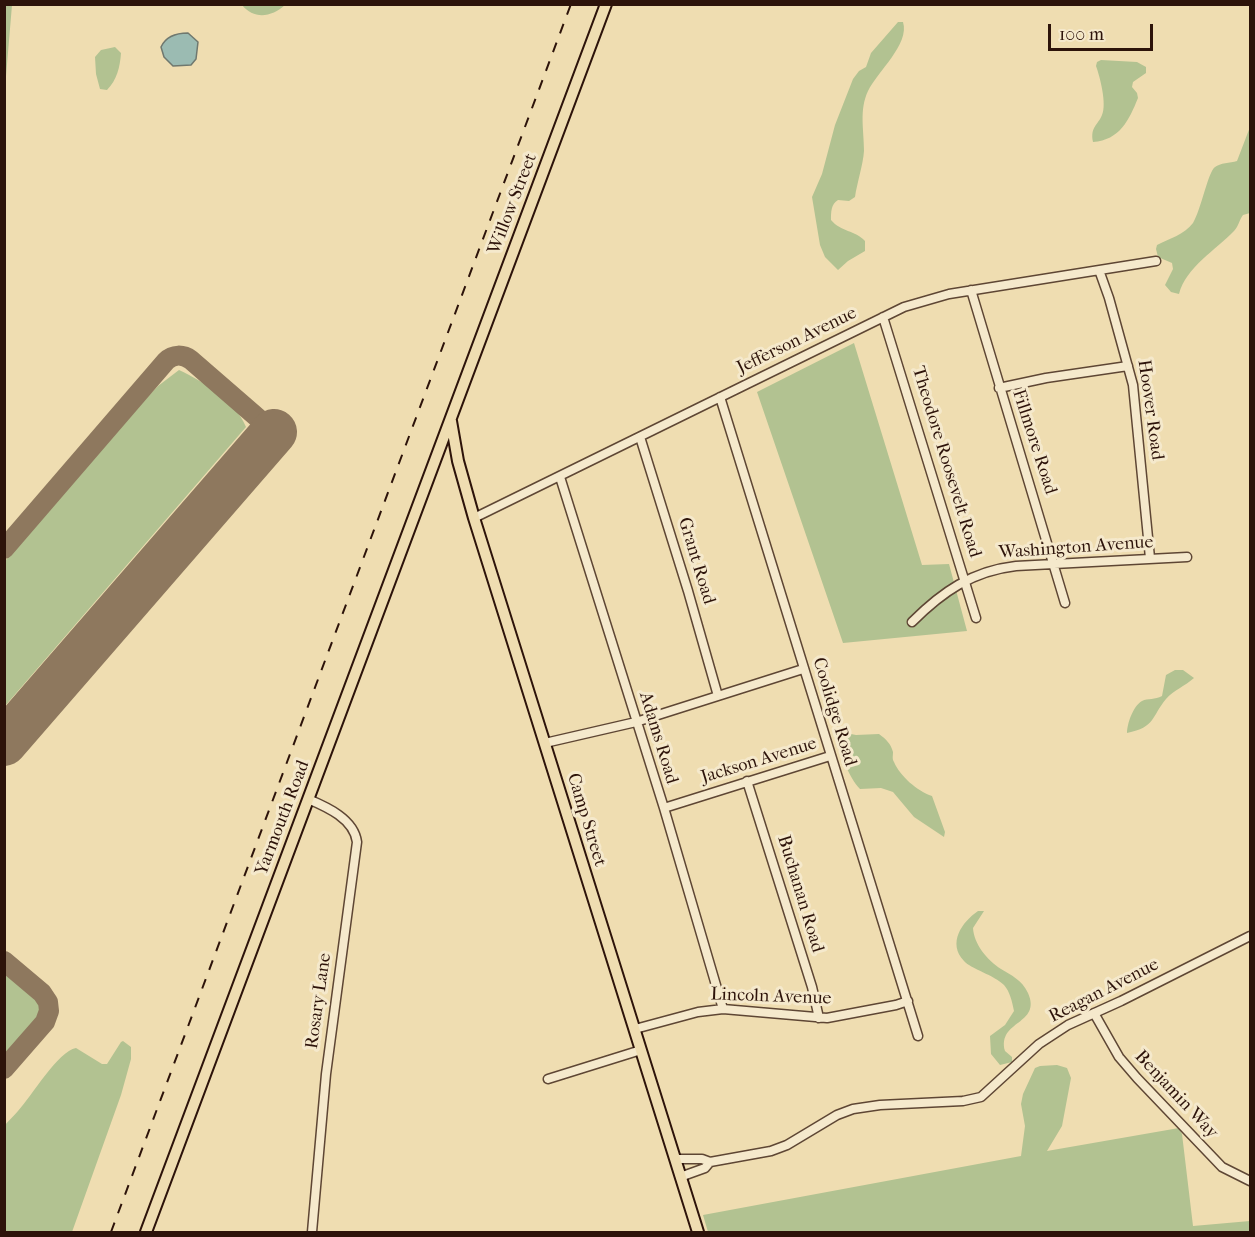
<!DOCTYPE html>
<html>
<head>
<meta charset="utf-8">
<style>
  body { margin:0 }
  #map { position:relative; width:1255px; height:1237px; overflow:hidden; background:#efddb1; font-family:"IM FELL French Canon",serif }
  canvas { display:block }
  .frame { position:absolute; inset:0; border:6px solid #2d130a; pointer-events:none }
  .scale { position:absolute; left:1048px; top:24px; width:105px; height:27px; box-sizing:border-box; border:3px solid #2d130a; border-top:0; padding-left:8px; font-size:18px; line-height:21px; white-space:nowrap; color:#2d130a; -webkit-text-stroke:4px #f5e9cc; paint-order:stroke }
</style>
</head>
<body>
<div id="map">
<canvas width="1255" height="1237"></canvas>
<div class="frame"></div>
<div class="scale">100 m</div>
</div>
<script>
const c = document.querySelector('canvas').getContext('2d');
c.lineJoin = 'round';
function fillPath(path, color) { c.fillStyle = color; c.fill(path, 'evenodd'); }
function stroke(path, color, width, dash) { c.strokeStyle = color; c.lineWidth = width; c.lineCap = dash ? 'butt' : 'round'; c.setLineDash(dash || []); c.stroke(path); }
function label(font, color, halo, rows, align = 'center') {
  c.font = font + ' "IM FELL French Canon",serif'; c.lineWidth = 6; c.setLineDash([]); c.textBaseline = 'middle'; c.strokeStyle = halo; c.fillStyle = color; for (const [text, x, y, turn = 0] of rows) {
    c.save(); c.translate(x, y); c.rotate((+turn || 0) * Math.PI / 180); c.textAlign = isNaN(turn) ? turn : align; if (halo) c.strokeText(text, 0, 0); c.fillText(text, 0, 0); c.restore();
  }
}
fillPath(new Path2D(`
  M5,4L12,5L5,88L4,5Z
  M242,5H285C272,17 254,20 242,5Z
  M898,22H903C910,44 877,72 868,91C859,110 864,130 864,151C863,165 857,183 855,197L849,201L838,200C831,204 831,212 831,220C841,232 855,230 865,241V251L848,261L838,270L825,257L820,245L812,197L822,174L835,125L853,79L859,71L866,67L871,53Z
  M115,47L121,53C120,67 117,80 107,90L100,89L96,74L95,57L101,50Z
  M1101,60L1137,62L1146,67V73L1133,82L1132,87L1137,93L1138,98C1129,120 1120,140 1093,142C1090,127 1098,125 1102,115C1107,104 1100,77 1096,66L1097,62Z
  M1250,127V213L1243,215C1239,220 1239,226 1234,231C1216,250 1186,267 1179,294L1171,292L1165,285L1173,269L1172,263L1158,257L1156,249L1157,245C1169,239 1185,234 1193,223C1201,210 1208,172 1215,167C1220,163 1230,163 1237,161Z
  M854,343L922,565L949,564L967,631L843,643L757,392Z
  M179,370C204,382 235,400 246,427L5,706V561L133,412L158,386Z
  M1175,670H1183L1194,678C1185,686 1174,690 1166,699C1151,717 1156,727 1127,733C1127,724 1133,706 1142,701C1148,698 1155,700 1162,696L1166,675Z
  M841,732L856,735L879,734C886,739 891,744 893,752C893,756 892,759 894,762C900,776 917,791 932,796L945,832L944,837L914,817L893,792L881,788L860,789C850,779 834,745 841,732Z
  M978,911H984L973,928C974,944 987,960 1001,969C1011,975 1022,980 1028,993C1042,1025 997,1020 1005,1051L1012,1057V1062L1000,1065L991,1054L990,1036L1005,1025L1014,1011C1012,1001 1010,992 1004,985C994,975 971,969 964,961C947,943 962,922 978,911Z
  M5,970L38,998L43,1009L35,1025L5,1059Z
  M123,1041L131,1047V1059L121,1095L72,1232H5V1125C9,1120 14,1116 18,1111C32,1096 58,1051 76,1048L102,1064H107L121,1042Z
  M1057,1065L1067,1068L1071,1078L1062,1126L1047,1151L1179,1128L1182,1134L1193,1226L1250,1221V1232H708L703,1215L1021,1156L1025,1126L1021,1104L1023,1094L1035,1068L1040,1066Z`), '#b2c291');
const water = new Path2D(`
  M188,33L198,42L196,59L191,65L173,66L164,57L161,47C166,36 176,33 188,33Z`);
fillPath(water, '#9bbbb2');
stroke(water, '#6f786f', 1.5);
stroke(new Path2D(`
  M4,549L166,361C173,354 183,354 191,360L274,432
  M4,961L42,993L48,1002L49,1011L45,1022L4,1069`), '#8e785e', 20);
stroke(new Path2D(`
  M4,743L274,432`), '#8e785e', 46);
const minor = new Path2D(`
  M1099,270L1109,298L1133,385L1150,558
  M971,290L1065,603
  M883,317L976,618
  M999,388L1046,378L1128,366
  M720,397L918,1036
  M640,437L688,591L718,696
  M560,477L664,808L723,1009
  M474,518L904,307L949,294L1156,261
  M912,622C942,592 972,571 1016,566L1187,557
  M545,743L636,722L803,669
  M747,781L812,987L819,1018
  M308,799C327,807 354,819 357,842L326,1074L312,1232
  M664,808L830,756
  M1094,1013L1119,1057L1137,1078L1222,1167L1250,1181
  M635,1029L698,1012L723,1009L827,1018L896,1005L908,1001
  M548,1079L641,1050
  M675,1159H702L710,1162L771,1151L787,1145L837,1115L853,1109L880,1105L963,1101L981,1097L1039,1044L1068,1025L1121,1001L1250,936
  M680,1177L705,1168L710,1162`);
const major = new Path2D(`
  M451,421L458,461L474,518L698,1232
  M146,1232L606,4`);
stroke(minor, '#5e4634', 11);
stroke(major, '#2d130a', 14);
stroke(minor, '#f5e9cc', 8);
stroke(major, '#efddb1', 10);
stroke(new Path2D(`
  M111,1232L571,4`), '#2d130a', 2, [10, 10]);
label('18px', '#2d130a', '#f5e9cc', [
  ["Willow Street",513,204,-69],
  ["Jefferson Avenue",797,341,-26],
  ["Hoover Road",1150,410,82],
  ["Fillmore Road",1034,442,72],
  ["Theodore Roosevelt Road",946,462,73],
  ["Washington Avenue",1076,548,-4],
  ["Grant Road",696,561,73],
  ["Coolidge Road",834,712,73],
  ["Adams Road",658,738,73],
  ["Jackson Avenue",759,761,-17],
  ["Yarmouth Road",283,818,-69],
  ["Camp Street",586,820,73],
  ["Buchanan Road",800,894,73],
  ["Reagan Avenue",1104,991,-27],
  ["Lincoln Avenue",771,997,2],
  ["Rosary Lane",319,1001,-82],
  ["Benjamin Way",1176,1095,47]
]);
</script>
</body>
</html>
